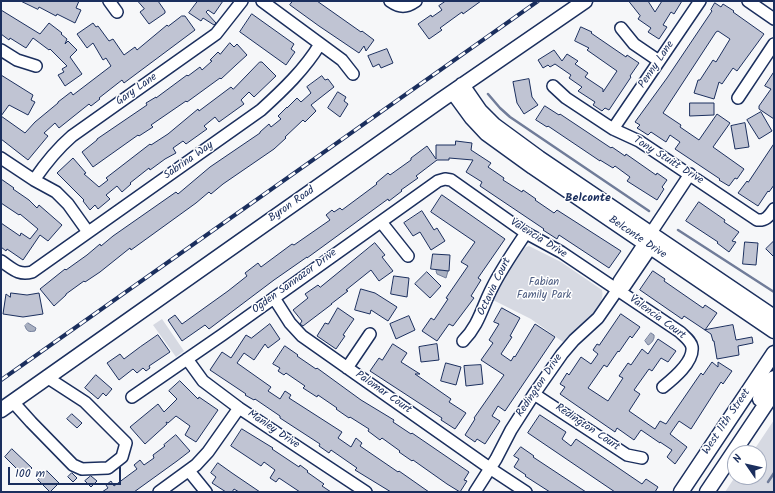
<!DOCTYPE html>
<html>
<head>
<meta charset="utf-8">
<style>
  body { margin:0 }
  #map { position:relative; width:775px; height:493px; overflow:hidden; background:#f6f7f9; font-family:Kalam,sans-serif }
  canvas { display:block }
  .frame { position:absolute; inset:0; border:2px solid #1b2f5e; pointer-events:none }
  .north { position:absolute; left:727px; top:445px; width:40px; height:40px; box-sizing:border-box; background:#fff; border:1px solid #a4acbf; border-radius:50%; rotate:304deg; font-size:11px; font-weight:700; line-height:16px; text-align:center; color:#1b2f5e }
  .north::after { content:''; display:block; margin:auto; width:14px; height:18px; background:#1b2f5e; clip-path:polygon(50% 0,100% 100%,50% 72%,0 100%) }
  .scale { position:absolute; left:8px; top:467px; width:113px; height:18px; box-sizing:border-box; border:2px solid #1b2f5e; border-top:0; padding-left:5px; font-size:12px; line-height:14px; white-space:nowrap; color:#1b2f5e; -webkit-text-stroke:3px #fff; paint-order:stroke }
</style>
</head>
<body>
<div id="map">
<canvas width="775" height="493"></canvas>
<div class="frame"></div>
<div class="north">N</div>
<div class="scale">100 m</div>
</div>
<script>
const c = document.querySelector('canvas').getContext('2d');
c.lineJoin = 'round';
function fillPath(path, color) { c.fillStyle = color; c.fill(path, 'evenodd'); }
function stroke(path, color, width, dash) { c.strokeStyle = color; c.lineWidth = width; c.lineCap = dash ? 'butt' : 'round'; c.setLineDash(dash || []); c.stroke(path); }
function label(font, color, halo, rows, align = 'center') {
  c.font = font + ' Kalam,sans-serif'; c.lineWidth = 3; c.setLineDash([]); c.textBaseline = 'middle'; c.strokeStyle = halo; c.fillStyle = color; for (const [text, x, y, turn = 0] of rows) {
    c.save(); c.translate(x, y); c.rotate((+turn || 0) * Math.PI / 180); c.textAlign = isNaN(turn) ? turn : align; if (halo) c.strokeText(text, 0, 0); c.fillText(text, 0, 0); c.restore();
  }
}
fillPath(new Path2D(`
  M529,246L561,262L602,290C607,308 574,330 563,342L531,319L493,300C499,286 514,250 529,246Z
  M162,319L184,351L176,357L153,325Z
  M774,420V492H725L735,477H759V453H752Z`), '#d6d9e2');
const water = new Path2D(`
  M438,270L448,271L446,278L437,274L436,271Z
  M28,323L36,328L35,331C29,332 27,332 25,326Z
  M651,333L654,335C655,339 651,344 648,345L645,341Z`);
fillPath(water, '#a9b0c1');
stroke(water, '#707c99', 1);
stroke(new Path2D(`
  M488,94L500,108L510,117L649,211
  M678,230L774,292
  M768,482L774,473`), '#707c99', 2.5);
const building = new Path2D(`
  M21,1H79L76,8L81,10L75,23L57,14L56,16L39,7L38,9Z
  M138,1H158L165,11V13L149,24L140,12L144,9Z
  M198,1H223L214,14L208,10L206,12L216,23L214,25L203,18L201,21L189,13Z
  M293,1H317L361,32L362,31L374,40L366,51L364,46L359,53L319,26L290,5Z
  M446,1H481L463,14L462,12L440,28L442,30L429,39L418,24L431,15L432,17L442,10L439,6Z
  M629,1H648L655,12L662,1H682L674,14L671,12L663,25L667,27L659,39L648,32L651,28L638,19L640,16Z
  M715,3L721,7L723,4L734,11L733,12L764,34L737,71L733,68L722,84L719,82L714,99L694,93L698,80H700L713,60L716,62L730,39L718,31L716,32L663,113L681,125L680,127L699,140L717,114L730,123L713,147L744,169L737,179L735,178L729,186L719,180L720,179L675,149L680,142L670,135L666,142L651,132L648,135L637,128L640,125L635,122L667,78L712,11L711,10Z
  M1,10L40,34L49,23L62,33L61,34L67,39L65,44L68,41L77,50L70,57L82,74L65,86L58,75L64,72L62,69L67,66L50,49L49,50L33,38L26,48L10,38L9,40L1,34Z
  M252,14L294,44L291,49L295,52L286,65L240,32Z
  M182,16H185L195,30L124,83L122,80L99,98L100,99L91,106L89,104L59,128L55,123L44,133L48,136L28,160L1,139V75L33,95L31,100L35,102L28,115L9,105L1,116L25,133L35,122L58,103V102L71,92L73,95L111,66L106,58L103,60L93,43L87,48L77,34L93,23L96,27L98,26L109,41L113,39L124,55L135,47L137,50L167,25L168,26Z
  M581,27L592,32L591,33L626,57L627,55L639,63L630,76L631,77L609,110L605,108L602,111L593,105L595,102L578,91L582,87L569,78L571,75L555,64L550,67L548,65L543,68L538,60L554,50L562,61L567,54L578,61L575,64L588,73L585,77L603,89V92L617,71L587,50L589,48L575,41Z
  M230,43L234,47L237,44L247,55L236,65L221,79L220,78L187,102L186,101L151,125L153,127L139,136L138,135L93,167L82,152L97,140V139L147,105L146,103L156,97V98L187,75L188,76L200,67L202,70L212,61L210,60L218,52L220,54Z
  M387,49L393,63L381,68L379,64L373,67L368,56Z
  M260,62H262L276,76L254,97L249,92L241,100L244,104L219,122L215,117L204,126L207,129L186,144L183,141L173,148L176,153L165,159L150,170L149,168L130,183L131,184L122,192L117,186L106,195L110,199L98,209L95,205L90,210L83,201L84,200L57,173L73,158L86,173L84,174L99,187L108,180L106,178L150,144L151,145L168,134L198,109L199,111L231,87L233,89Z
  M774,72V119L759,109V106L771,89L765,86Z
  M322,76L325,80L328,79L334,87L311,105L316,111L305,122L303,120L285,137L286,138L274,149L223,184L211,194L209,192L196,203L131,250L130,248L100,272L85,282L84,281L66,294V295L54,306L40,289L65,269L66,270L87,255L100,244L101,246L113,236L176,192L178,194L210,167L260,133V132L269,124L271,127L281,119L278,116L287,107V108L297,98L301,102L311,93L307,87Z
  M529,79L532,97L538,105L524,114L517,103L513,82Z
  M338,92L346,97L344,101L348,104L340,117L328,108Z
  M690,103H714V115L690,116Z
  M545,106L559,115L560,114L611,148L612,147L625,156L626,154L656,175L657,173L667,180L662,187L664,189L657,200L627,181L630,177L615,166L613,168L600,160V161L548,126L547,127L536,120Z
  M761,112L772,131L759,139L747,120Z
  M745,123L749,147L735,149L731,126Z
  M456,141L472,143L471,150L491,163L488,167L504,178L503,180L522,192L523,190L536,199L535,200L554,213L557,210L621,251L609,268L559,235L557,239L543,230L544,229L480,186L482,182L466,172L473,160L449,158V160H437L416,176L418,178L401,190L402,191L389,201L388,199L307,258V257L274,280L209,329L205,325L182,341L168,320L175,315L182,324L228,291L247,276L245,273L258,263L261,267L292,244L294,245L330,220L326,215L332,210L334,212L340,208L342,210L377,184L376,183L388,173L390,175L411,160V158L427,146L436,159V145H455Z
  M774,144V185L769,192L768,191L758,206L738,193L747,181L748,182Z
  M1,179L14,188L13,189L29,200L37,208L39,205L62,225L48,241L40,235L23,260L7,249L6,251L1,247V223L20,236L21,233L30,239L38,229L20,214L19,215L1,203Z
  M442,195L505,239L478,278L481,280L471,296L474,298L453,326L449,324L437,341L422,331L431,318L434,320L448,299L446,298L468,266L461,262L475,242L431,212Z
  M699,202L725,220L724,222L739,232L732,241L736,242L729,252L717,243L718,242L686,221Z
  M422,211L434,230L437,228L445,241L431,250L420,232L413,236L404,223Z
  M774,241V257L766,249Z
  M745,242L758,243L756,265L743,264Z
  M375,243L385,255L382,257L393,271L379,281L371,270L346,290L348,291L331,304H332L303,326L300,324L302,321L293,310L308,298L305,294L318,285L320,287Z
  M433,254L450,255L449,271L431,269Z
  M653,271L665,279L664,281L703,308L705,305L717,313L705,330L684,316L682,319L640,290Z
  M427,272L441,286L430,298L415,284Z
  M394,276L409,278L407,297L391,294Z
  M361,289L375,293L397,307L388,321L371,310L370,314L355,310Z
  M11,293L27,295L39,293L43,314L23,317L3,314L6,294L10,297Z
  M338,308L354,319L343,335L345,336L336,349L317,336L325,323L328,324Z
  M502,308L520,318L510,336L512,337L501,354L511,361L514,356L515,357L535,324L555,337L505,411L498,406L492,416L500,421L485,444L477,439L475,442L465,435L475,419L474,418L504,375L481,360L493,343L489,340L499,324L494,322Z
  M621,314L640,327L632,338L630,336L619,352L618,351L607,367L604,365L588,388L608,401L623,378L619,376L628,363L631,365L642,349L648,354L658,339L676,351L668,362L661,358L652,371L649,369L634,390L640,394L629,411L655,429L660,421L666,424L701,373L703,375L712,362L718,367V362L732,371L723,384L721,382L691,429L679,421L670,434L687,447L675,464L667,457L672,450L660,442V443L641,430L634,440L617,428L615,432L560,394L565,387L560,384L567,373L569,375L581,357L591,364L598,354L593,350L597,344L599,345Z
  M409,316L415,330L396,339L390,324Z
  M270,324L280,339L268,348L265,344L254,360L244,353L237,363L271,387L268,391L280,399L285,391L291,395L289,398L342,432L338,438L351,447L356,438L362,443L360,446L398,472L399,471L429,492H391L355,470L357,468L331,450L329,453L319,446L320,444L280,418V416L255,399L254,400L245,395L246,394L210,370L222,352L231,358L246,335L251,338Z
  M733,325L736,340L752,337L753,343L738,346L739,355L717,359L714,341H713L711,334L705,330Z
  M158,335L170,352L149,366L150,368L146,371L143,368L137,373L133,369L119,380L107,363L120,354L124,359L140,347Z
  M393,344L407,353L401,362L420,374H415L451,399L449,402L466,413L455,429L441,420L442,418L370,371L379,358L382,360Z
  M437,344L439,360L421,362L419,347Z
  M285,346L298,355L297,356L316,369L317,368L361,400L394,420L393,422L411,434L412,433L469,472L464,480L467,481L460,492L447,484L413,460L412,461L399,452L400,451L382,438L380,440L368,431L369,429L350,417L349,418L336,409L337,408L318,395L317,397L303,388L305,386L286,373L284,375L278,371L280,368L273,364Z
  M446,363L461,367L456,385L441,381Z
  M481,365L483,384L466,386L464,366Z
  M96,375L112,389L106,396L103,393L98,399L85,388Z
  M180,381L198,399L199,397L218,410L196,442L185,435L190,426L176,416L168,423L166,422L167,424L145,444L130,427L158,404L164,412L177,399L169,391Z
  M72,414L82,423L77,428L67,419Z
  M540,415L566,432L562,439L571,446L576,439L642,484L646,479L658,487L655,492H615L528,433Z
  M242,429L273,448L272,449L299,467L300,465L308,471L307,472L324,484L322,486L331,492H300L279,478L276,482L270,478L275,470L264,462L261,466L231,446Z
  M176,435L190,451L177,461L134,492H102L108,488L106,485L111,481L114,486L137,469L134,465L140,460L144,465L154,458L153,455L165,446L164,445Z
  M521,447L534,456L533,457L586,492H550L525,476L526,475L514,467L519,459L514,456Z
  M12,449L32,468L24,476L5,457Z
  M218,463L232,473L260,492H239L234,489L232,492H226L212,483L216,477L211,473Z
  M47,471L59,483L50,492L38,480Z
  M72,473L77,478L73,482L68,477Z
  M91,476L97,481L91,487L85,481Z`);
fillPath(building, '#c0c4d3');
stroke(building, '#1b2f5e', 1);
const minor = new Path2D(`
  M109,1L117,12
  M262,1L342,60L353,74
  M390,1C400,8 406,8 416,1
  M748,1L774,19
  M621,28L634,44L659,61
  M1,50L17,60L36,66
  M553,86L566,98L613,129L639,141L757,220C766,221 769,216 774,209
  M738,98L774,44
  M613,129L700,1
  M1,158L34,180L56,192L68,204L88,232
  M34,180C45,164 57,149 72,136L216,34L242,1
  M381,222L408,256
  M1,261C12,268 18,276 32,272L261,110C283,90 305,69 320,44
  M618,289L625,286L655,242
  M274,298L290,323L302,336L491,469L526,492
  M463,341C479,325 482,307 492,288C502,268 514,251 526,233
  M187,359L203,381L239,408L366,492
  M347,368L370,334
  M534,394L627,455L642,458
  M132,397L222,335L438,181L445,179L451,180L526,233L561,252L680,332C685,337 691,341 692,347C694,362 673,379 663,387
  M13,402L31,422L73,465L82,469L108,468L122,457L126,443L85,402L48,378
  M189,471L206,492
  M159,492L196,465L208,452L239,408
  M475,492L496,459L511,430L534,394L562,354L574,340L598,318L618,289L619,281L690,174`);
const major = new Path2D(`
  M462,85L480,111L494,125L539,158L774,317
  M453,92L472,118L486,133L533,167L774,331
  M760,399L774,378
  M1,410L441,100L585,1
  M681,492L774,353
  M707,492L774,392`);
stroke(minor, '#1b2f5e', 14);
stroke(major, '#1b2f5e', 17);
stroke(minor, '#fff', 11);
stroke(major, '#fff', 14);
const rail = new Path2D(`
  M1,380L538,1`);
stroke(rail, '#1b2f5e', 4);
stroke(rail, '#fff', 2.5, [8]);
label('11px', '#1b2f5e', '#fff', [
  ["Penny Lane",657,65,-56],
  ["Gary Lane",137,90,-35],
  ["Sabrina Way",189,161,-35],
  ["Tony Stuitt Drive",668,161,32],
  ["Byron Road",292,205,-35],
  ["Belconte Drive",637,238,34],
  ["Valencia Drive",538,239,32],
  ["Ogden Sannazor Drive",295,282,-36],
  ["Octavia Court",495,287,-64],
  ["Valencia Court",657,318,36],
  ["Redington Drive",540,386,-56],
  ["Palomar Court",383,393,35],
  ["West 11th Street",727,422,-56],
  ["Redington Court",587,428,34],
  ["Manley Drive",273,430,34]
]);
label('11px', '#4a5a7f', '#fff', [
  ["Fabian",544,283],
  ["Family Park",544,296]
]);
label('bold 12px', '#1b2f5e', '#fff', [
  ["Belconte",588,199]
]);
</script>
</body>
</html>
